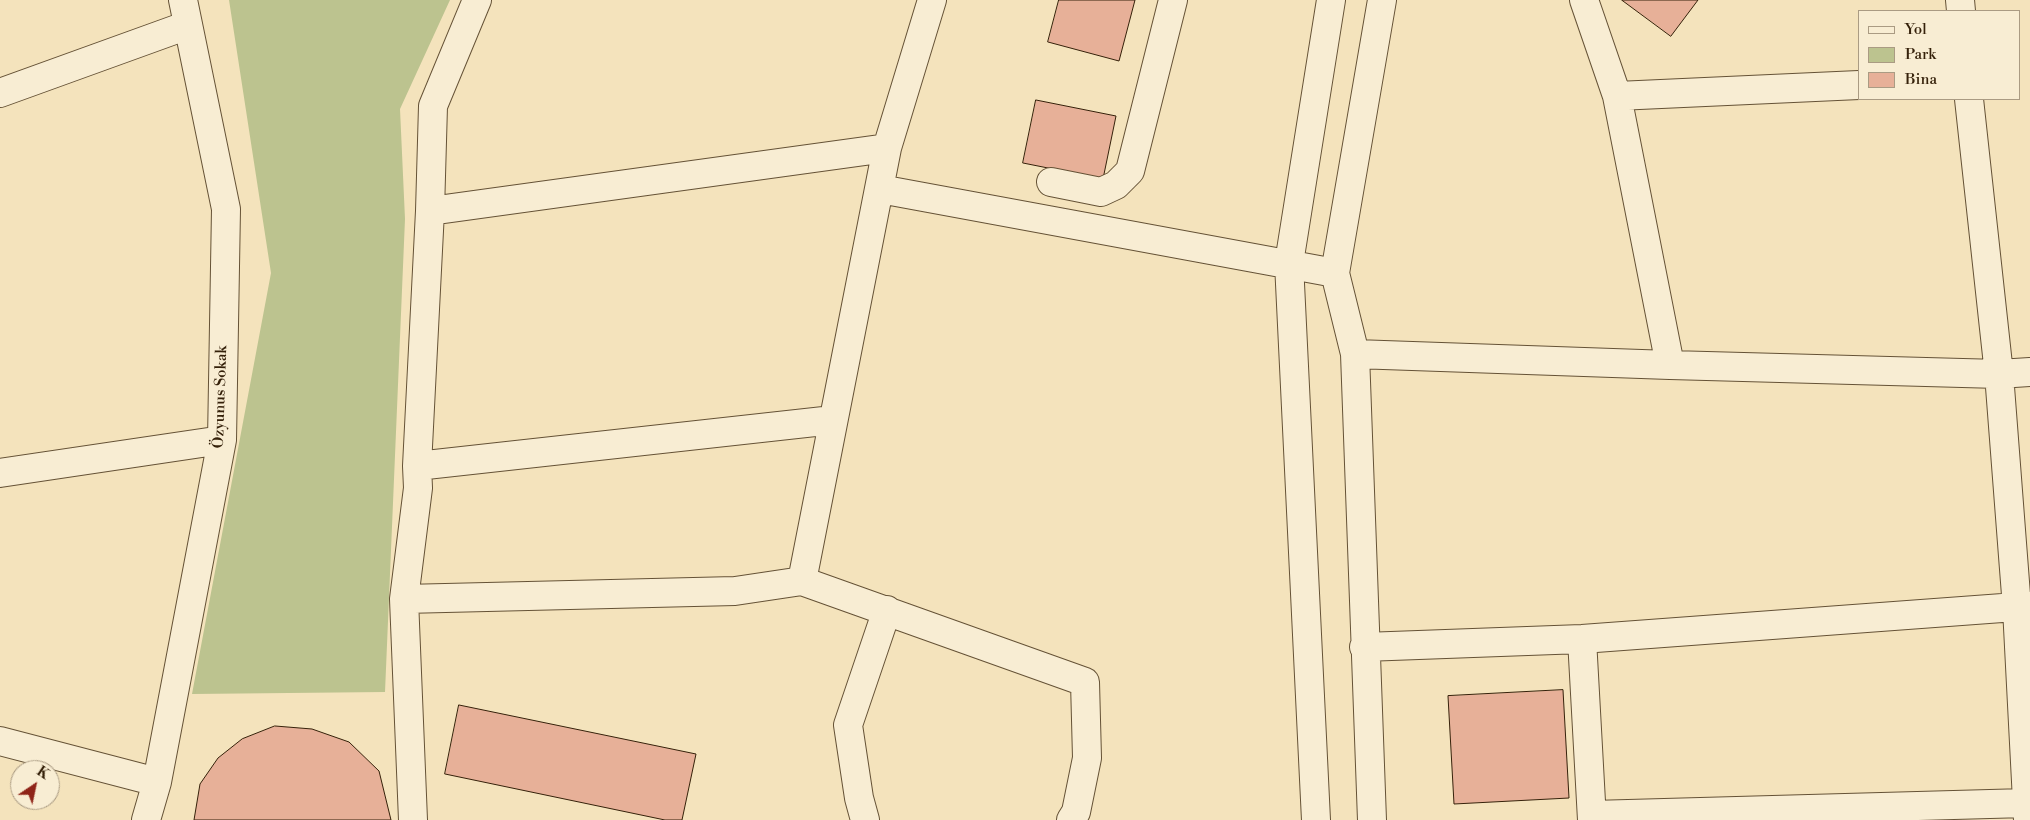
<!DOCTYPE html>
<html>
<head>
<meta charset="utf-8">
<style>
  body { margin:0 }
  #map { position:relative; width:2030px; height:820px; overflow:hidden; background:#f4e3bc; font-family:"Libre Bodoni",serif }
  canvas { display:block }
  .legend { position:absolute; left:1858px; top:10px; width:162px; height:90px; box-sizing:border-box; background:#f8edd3; border:1px solid #aa9b83; margin:0; padding:6px 9px; list-style:none; font-size:15px; color:#35210a }
  .legend li { display:flex; align-items:center; gap:10px; height:25px }
  .legend b { width:25px; border:1px solid #aa9b83 }
  .north { position:absolute; left:10px; top:760px; width:50px; height:50px; box-sizing:border-box; background:#f8edd3; border:1px solid #aa9b83; border-radius:50%; rotate:34deg; font-size:14px; font-weight:700; line-height:20px; text-align:center; color:#35210a }
  .north::after { content:''; display:block; margin:auto; width:18px; height:22px; background:#8f2418; clip-path:polygon(50% 0,100% 100%,50% 72%,0 100%) }
</style>
</head>
<body>
<div id="map">
<canvas width="2030" height="820"></canvas>
<ul class="legend">
<li><b style="height:6px;background:#f8edd3"></b>Yol</li>
<li><b style="height:14px;background:#bcc38f"></b>Park</li>
<li><b style="height:14px;background:#e7b098"></b>Bina</li>
</ul>
<div class="north">K</div>
</div>
<script>
const c = document.querySelector('canvas').getContext('2d');
c.lineJoin = 'round';
function fillPath(path, color) { c.fillStyle = color; c.fill(path, 'evenodd'); }
function stroke(path, color, width, dash) { c.strokeStyle = color; c.lineWidth = width; c.lineCap = dash ? 'butt' : 'round'; c.setLineDash(dash || []); c.stroke(path); }
function label(font, color, halo, rows, align = 'center') {
  c.font = font + ' "Libre Bodoni",serif'; c.lineWidth = 4.5; c.setLineDash([]); c.textBaseline = 'middle'; c.strokeStyle = halo; c.fillStyle = color; for (const [text, x, y, turn = 0] of rows) {
    c.save(); c.translate(x, y); c.rotate((+turn || 0) * Math.PI / 180); c.textAlign = isNaN(turn) ? turn : align; if (halo) c.strokeText(text, 0, 0); c.fillText(text, 0, 0); c.restore();
  }
}
fillPath(new Path2D(`
  M229,0H450L400,109L405,219L385,692L192,694L271,273Z`), '#bcc38f');
const building = new Path2D(`
  M1059,0H1135L1119,61L1048,42Z
  M1622,0H1698L1671,36Z
  M1036,100L1116,116L1103,179L1023,163Z
  M1563,690L1569,798L1454,804L1448,696Z
  M459,705L696,754L682,820H665L445,774Z
  M275,726L312,729L349,742L379,771L391,820H194L200,784L218,758L242,739Z`);
fillPath(building, '#e7b098');
stroke(building, '#35210a', 1);
const minor = new Path2D(`
  M1584,0L1617,96L1670,365L1999,374L2030,372
  M1960,0L1961,11
  M0,93L188,25
  M1617,96L1859,85
  M1969,99L1999,374L2017,608L2028,820
  M1051,182L1101,192L1116,185L1130,171L1173,0
  M880,189L1335,273
  M430,211L887,148
  M1355,354L1670,365
  M417,466L833,420
  M0,473L222,440
  M802,581L887,148L932,0
  M404,599L735,591L802,581L1085,682L1087,758L1076,812L1071,820
  M1582,639L1592,820
  M1364,647L1582,639L2030,606
  M0,741L157,782
  M1592,815L2026,803
  M146,820L157,782L222,440L226,209L183,0
  M413,820L404,599L418,488L417,466L430,211L433,106L477,0
  M865,820L859,798L848,725L887,610
  M1316,820L1289,263L1331,0
  M1372,820L1355,354L1335,273L1382,0`);
stroke(minor, '#655236', 30);
stroke(minor, '#f8edd3', 28);
label('15px', '#35210a', '#f8edd3', [
  ["Özyunus Sokak",221,397,-88]
]);
</script>
</body>
</html>
